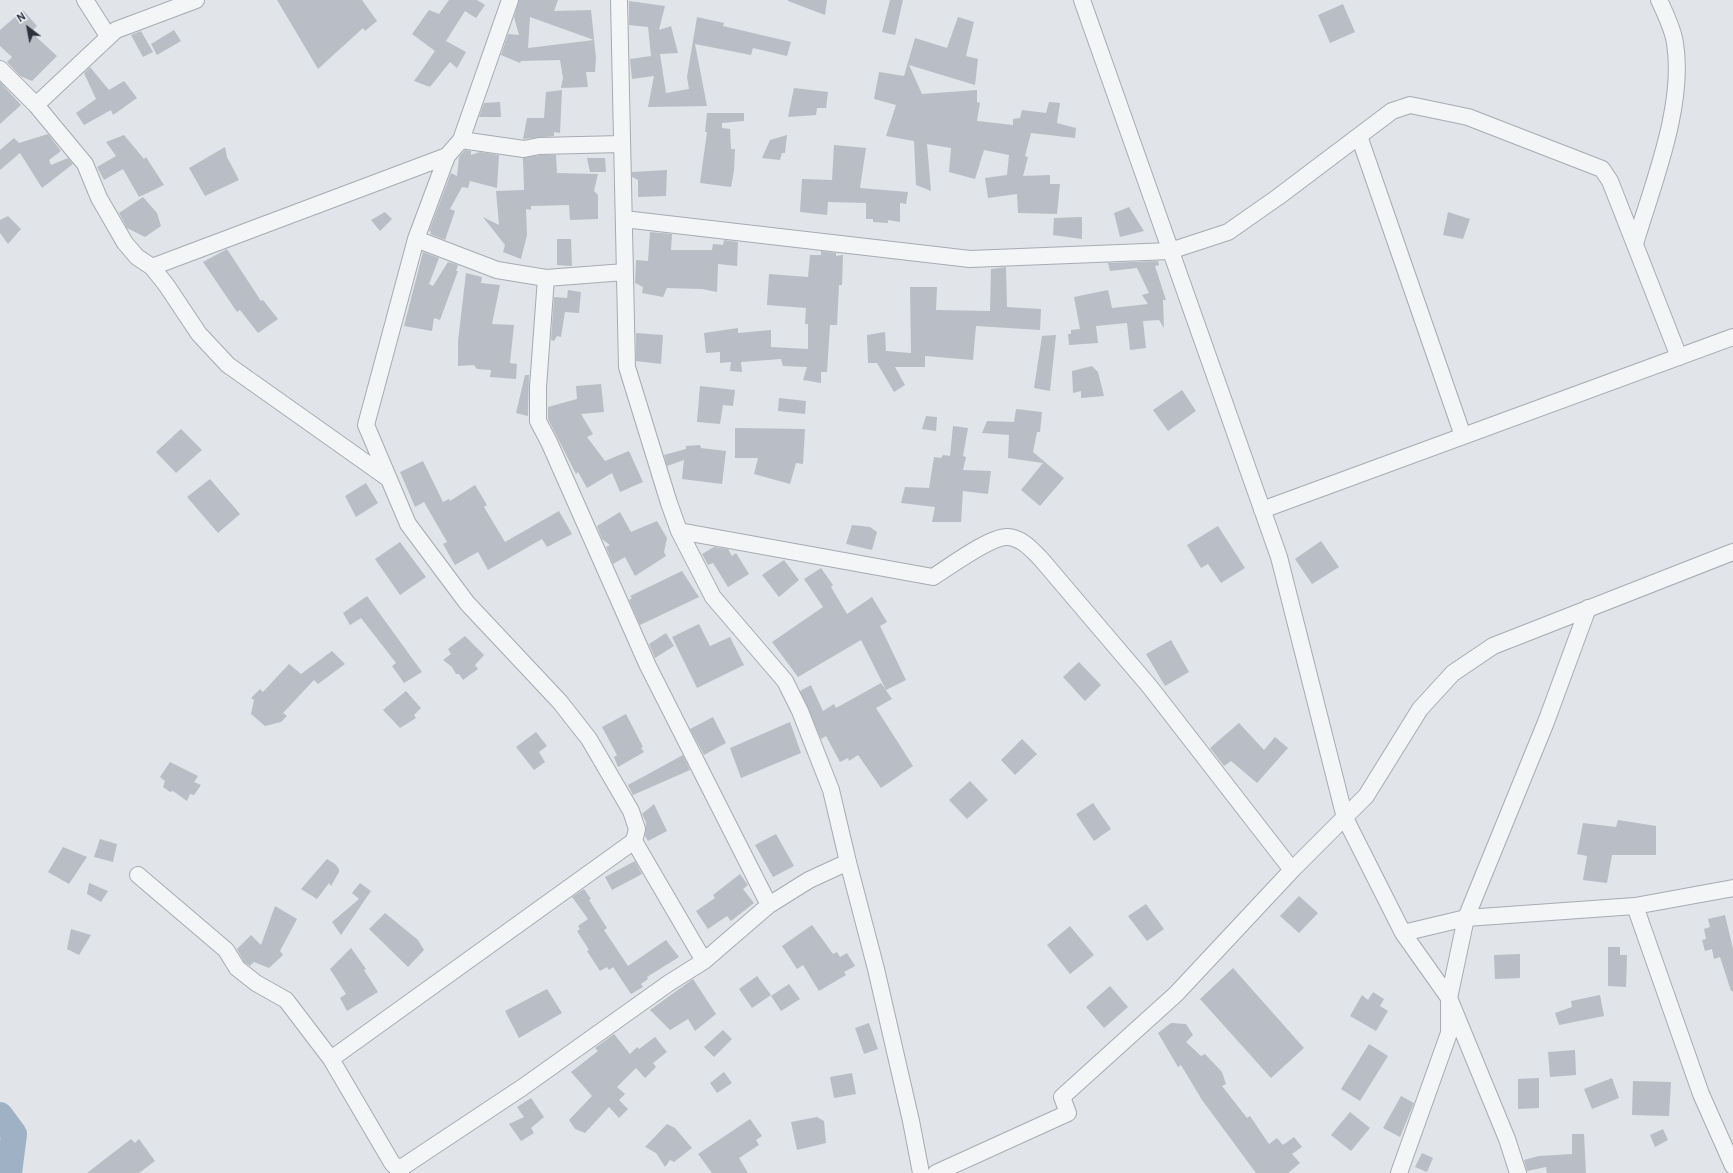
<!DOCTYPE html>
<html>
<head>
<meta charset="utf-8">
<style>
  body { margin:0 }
  #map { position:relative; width:1733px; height:1173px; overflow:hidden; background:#e1e4e8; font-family:Overpass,sans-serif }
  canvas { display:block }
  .north { position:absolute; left:8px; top:8px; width:40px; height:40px; -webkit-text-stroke:3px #f0f3f6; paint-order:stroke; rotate:328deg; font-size:11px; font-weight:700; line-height:16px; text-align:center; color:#2b323e }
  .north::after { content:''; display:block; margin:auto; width:14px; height:18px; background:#2b323e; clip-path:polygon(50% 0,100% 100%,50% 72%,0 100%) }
</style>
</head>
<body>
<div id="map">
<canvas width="1733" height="1173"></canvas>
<div class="north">N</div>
</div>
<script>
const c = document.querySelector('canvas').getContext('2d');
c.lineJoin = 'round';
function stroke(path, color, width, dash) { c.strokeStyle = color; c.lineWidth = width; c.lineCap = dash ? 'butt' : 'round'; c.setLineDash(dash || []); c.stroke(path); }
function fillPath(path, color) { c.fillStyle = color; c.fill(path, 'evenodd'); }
stroke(new Path2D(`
  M0,1115L14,1134L9,1173`), '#9fb2c5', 26);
fillPath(new Path2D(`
  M277,0H362L377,21L365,31L363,28L318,69Z
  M449,0H477L485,5L476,18L465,11L446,41L466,52L457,68L450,62L430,87L414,81L435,51L412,34L429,10L439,14Z
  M519,0H558L554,11L591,10L596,58L595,72H586L588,87L561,88L563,78L560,60L521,61L520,63L501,55L508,34L519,35L514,17ZM530,17L594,40L528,48Z
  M788,0H827L825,15L788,1Z
  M890,0H903L895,35L882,32Z
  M629,1L665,6L659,30L671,26L678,53L660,54L666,93L689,89L687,77L697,17L724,23L723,26L791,42L787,56L753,48L751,55L695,44L707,106L648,107L654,76L632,79L630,59L651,56L648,27L629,25Z
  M1343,4L1355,32L1330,43L1318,15Z
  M23,10L37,26L31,32L57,56L32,81L20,76L7,62L12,57L0,46V30Z
  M958,17L974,22L966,56L978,59L975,85L909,65L922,94L977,90V102L980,103L977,121L1013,125V119L1020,118L1022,110L1046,113L1049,102L1060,103L1057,123L1076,128L1075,138L1031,133L1025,156L1028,157L1023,176L1050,175V184H1060L1057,214L1018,213L1017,194L988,198L985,178L1007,175L1009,155L984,150L975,179L949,172L951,148L927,144L931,191L916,185L914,141L886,136L896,105L874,99L879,72L904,76L915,38L947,48Z
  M174,30L181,41L157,55L151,44Z
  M141,31L153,52L143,57L131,35Z
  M90,67L109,90L124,81L137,98L113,115L111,110L84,125L76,113L96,99L84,73Z
  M0,82L21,105L0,124Z
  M794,88L828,92L826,108H817L816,115L788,117Z
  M562,90L560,133L554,132V136L523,139L527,118H544L546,92Z
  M500,102L501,117H479L484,103Z
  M707,113H744V121L722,123V128L730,129L731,149H735L734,171L731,187L700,183L707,132H705Z
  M48,134L61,151L49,160L51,165L68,158L73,164L42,188L20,153L0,170V150L14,138L19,143Z
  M124,135L144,159L146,157L164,185L139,197L123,169L104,180L97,167L116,156L106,142Z
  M787,135L785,153H782L780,160L762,158L770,140Z
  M834,145L866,148L860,188L908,192L906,204L900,203V222L888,220V223L873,222V219H866V203L828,202L827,215L800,212L802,179L832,180Z
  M225,147L227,157L239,180L205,196L189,168Z
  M465,150L471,151V155L480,152L499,155L497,188L470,181L468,188L462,187L450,209L455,211L445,240L430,234L431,232L429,231L451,173L457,176L459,157Z
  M540,155H556L557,173L598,174L594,191L598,195V219L570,220L569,205L531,206V210L526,209L527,235L521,259L503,252L505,245L483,217L499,225L496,191L524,190L523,158Z
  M587,158H605L606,172H590Z
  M667,170L666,196L638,197V180L632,177V172Z
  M143,197L157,213L161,226L145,237L127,228L119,213Z
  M1129,207L1144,231L1120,237L1114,213Z
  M385,212L392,219L380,231L371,220Z
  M1448,212L1470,219L1463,239L1443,235Z
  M8,216L21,229L8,244L0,233V220Z
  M1082,217V239L1053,235L1054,218Z
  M650,232L672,234L671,250H712L713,244L723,245L724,240L738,242L737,266L718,264L717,292L702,289L667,288L663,297L642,293L643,287L635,283L636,260L648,261Z
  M557,239H571L572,266L557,265Z
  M227,249L261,301L263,300L278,319L258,333L240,310L237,312L203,262Z
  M821,251L836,253V256L843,255L842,285H839L837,325H830L827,372H821V383L803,380L807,367L783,366L781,359L741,362L742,372L730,371L731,362L720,363V352L706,353L704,333L738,328V333L771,330V347L808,349V324H805L806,308L767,305L769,274L808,277L810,255H821Z
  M423,252L439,258L429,284L433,286L448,262L458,265L456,271H458L440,320L434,318L432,331L404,326Z
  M1158,261L1159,265L1155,266L1166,300H1163L1164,328L1159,320L1143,321L1146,348L1130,350L1127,323L1096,326L1098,343L1069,345L1068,334H1071V330L1080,329L1074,297L1108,290L1112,308L1148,304L1142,295L1149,293L1137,268L1110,271L1108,263Z
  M1006,267L1007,307L1041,309L1040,330L976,326L973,360L925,356V367H895L905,385L894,392L877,363H868L867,335L885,332L886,351L911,353L910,287H937L936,310L990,311L991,269Z
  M466,273L482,277L481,283L500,285L492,324L514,325L510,363L517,364L516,379L490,377L491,370L477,369L474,365L458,366V341Z
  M568,290L581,292L579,313L565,312L561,337L557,336L554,341L551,340L554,297L567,298Z
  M636,333L663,335L661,364L636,361Z
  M1056,335L1050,391L1034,388L1042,336Z
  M1092,366L1098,372L1104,396L1081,398V391L1073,393L1072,371Z
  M525,375H529L528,416L516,413Z
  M601,384L604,412L581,414L593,434L587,437L605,461L629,451L643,482L620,492L612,473L587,488L578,472L576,474L548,419V407L577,399L576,386Z
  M700,386L735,390L733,406L723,405L720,424L697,422Z
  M1182,390L1196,411L1168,431L1153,410Z
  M779,398L806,401L805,414L778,411Z
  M1016,409L1042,412L1040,432H1037L1033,452L1064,478L1040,506L1021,490L1043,463L1008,458L1009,435L982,433L987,421L1014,422Z
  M926,416L937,417L936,431L922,429Z
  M953,426L968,428L963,456L966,457L963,470L991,471L988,494L963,491L961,522H932L935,507L901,503L905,487L929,488L934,457L941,458L943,455L950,456Z
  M735,428L805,429L803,464L796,463L790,484L754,474L758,458H735Z
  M181,429L202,450L176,473L156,452Z
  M700,445L701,448L726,451L722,484L682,479L684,460L667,466L664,455L686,449V446Z
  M423,461L443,502L449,499L450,501L475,485L487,505L484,507L505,542L559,511L572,534L547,547L542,539L488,570L478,552L455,565L443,544L447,542L424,502L415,507L400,472Z
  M210,479L240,514L218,533L187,497Z
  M366,483L378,503L356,517L345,496Z
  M620,512L631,532L657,521L667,538L664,552L666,556L635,576L625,557L613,564L606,547L610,545L602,539L597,526Z
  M852,525L870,527L877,532L872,550L846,544Z
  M1218,526L1245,568L1221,583L1208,564L1201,568L1187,545Z
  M1321,541L1339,567L1312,584L1295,559Z
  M400,542L426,577L400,595L375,559Z
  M714,547L728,549L732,556L736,553L749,574L728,587L713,563L708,565L702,554Z
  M784,560L799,580L779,597L762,575Z
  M821,568L833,585L831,587L847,614L872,597L887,622L880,626L906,680L886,690L861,640L798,677L772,642L823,607L804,579Z
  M682,571L699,597L640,625L629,600L632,598L630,596Z
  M367,596L422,672L404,683L392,666L396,663L361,618L350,625L343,613Z
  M699,624L710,646L730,637L744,665L697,688L672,637Z
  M666,633L674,646L655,658L649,644Z
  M465,636L484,655L475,665L478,669L463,680L459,674H456L452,667L443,660L451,654L448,649Z
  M1171,640L1189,672L1165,686L1146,654Z
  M332,651L345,664L318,684L314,680L283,713L287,716L281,722L265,726L251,714L254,700L251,698L260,689L263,692L289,664L301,674Z
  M1079,662L1101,685L1085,701L1063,677Z
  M881,683L892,699L876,708L913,766L881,788L858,755L849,761L848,758L840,762L826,736L821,739L800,691L811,685L823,711L834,704L836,708Z
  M406,691L421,708L414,715L416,718L400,728L383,710Z
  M626,714L643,747L641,748L644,752L618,767L614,757L617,755L602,727Z
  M713,717L726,743L704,755L690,729Z
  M790,722L801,753L741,778L730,748Z
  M1239,723L1264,750L1275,737L1288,748L1257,783L1231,761L1224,766L1210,748Z
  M536,732L547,746L539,752L545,762L534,770L516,747Z
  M1022,739L1037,754L1015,775L1001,760Z
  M683,755L690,770L633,795L628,785Z
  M170,762L198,776L194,782L201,785L194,795L190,794L187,801L173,791L170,792L163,787L165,781L160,777Z
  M970,781L988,800L967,819L949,800Z
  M1093,803L1111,829L1094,841L1076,814Z
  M654,804L667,831L648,841L645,836L646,822L642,814Z
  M1618,820L1656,826V855H1612L1607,883L1583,880L1587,856L1577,854L1583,823L1616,827Z
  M776,834L794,866L773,877L755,845Z
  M100,839L117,844L113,862L94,857Z
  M63,847L87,857L69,884L48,872Z
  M327,859L335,864L339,869V872L331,886L329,883L317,899L301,889Z
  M635,861L642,874L612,890L605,877Z
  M740,874L748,885L743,889L754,903L731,921L727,916L708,929L696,911L715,898L713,895Z
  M89,883L108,891L101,902L87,894Z
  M360,883L371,891L341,935L332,922L359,899L352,893Z
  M584,889L591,899L589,900L607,928L604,930L628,966L666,940L679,957L647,977L648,979L641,984L643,987L631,994L613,967L609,970L607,967L600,971L587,951L589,950L577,931L580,929L578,926L588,919L572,897Z
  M1299,896L1318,913L1299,933L1280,916Z
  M1146,904L1164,929L1147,941L1128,916Z
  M275,906L297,919L280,951L283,955L269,968L254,962L250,966L244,962L237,949L251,935L261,945Z
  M385,913L418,940L424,950L408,967L369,929Z
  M1725,915L1733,949V991H1731L1720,957L1714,959L1712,949L1705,951L1702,940L1706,939L1704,929L1710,927L1708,919Z
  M812,925L833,954L837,952L840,957L847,953L855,966L844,972L846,975L819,991L803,965L797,969L782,946Z
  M1070,926L1094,955L1070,974L1047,945Z
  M71,929L91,935L79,955L67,949Z
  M1608,947H1620V955H1627L1626,987L1608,986Z
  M351,948L366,969L364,970L378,992L347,1011L340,998L346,994L330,969Z
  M1520,954V978L1495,979L1494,955Z
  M1233,968L1304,1048L1271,1078L1200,999Z
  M757,976L771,995L752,1008L739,989Z
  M693,979L716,1014L695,1031L688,1019L670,1030L650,1010Z
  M789,984L800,999L781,1011L771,996Z
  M1110,986L1128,1007L1104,1028L1086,1007Z
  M547,989L562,1013L519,1038L505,1011Z
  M1373,992L1384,999L1380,1006L1388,1011L1376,1031L1350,1016L1362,995L1368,1000Z
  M1600,995L1604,1016L1559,1025L1555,1013L1572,1007L1571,1001Z
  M869,1023L878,1049L864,1054L855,1028Z
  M1171,1023L1186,1024L1193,1035L1186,1042L1201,1056L1205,1054L1222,1072L1226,1084L1222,1086L1247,1118L1250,1116L1269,1144L1277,1138L1283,1145L1294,1137L1302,1147L1292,1154L1300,1163L1288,1173H1256L1202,1100L1181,1065L1178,1067L1158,1033Z
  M723,1030L732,1039L714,1057L704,1047Z
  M614,1034L630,1054L637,1047L639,1049L655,1037L667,1052L653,1063L656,1067L645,1078L636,1068L617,1087L625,1094L619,1100L628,1109L619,1118L609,1107L585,1133L575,1129L569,1120L592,1096L571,1072L598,1051L595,1048Z
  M1369,1044L1388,1056L1360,1101L1341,1089Z
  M1575,1050L1576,1075L1550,1077L1548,1052Z
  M724,1072L732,1083L717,1093L710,1083Z
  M852,1073L856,1094L834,1098L830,1077Z
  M1539,1078V1108L1518,1109V1079Z
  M1612,1078L1619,1098L1592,1109L1584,1089Z
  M1633,1081L1671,1082L1669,1116L1632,1115Z
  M1401,1096L1414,1103L1400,1137L1383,1128Z
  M531,1098L544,1117L531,1128L534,1133L521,1141L509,1124L524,1117L517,1107Z
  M1350,1112L1370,1128L1351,1151L1331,1135Z
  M817,1117L824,1121L826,1143L797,1150L791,1122Z
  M750,1119L762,1136L756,1140L759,1145L739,1158L748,1173H712L698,1154Z
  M667,1124L675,1128L692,1148L674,1162L670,1160L665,1167L656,1153L645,1147Z
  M1663,1129L1668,1140L1655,1147L1650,1135Z
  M1572,1134H1584L1586,1173H1547L1546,1167L1527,1171L1524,1160L1539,1156L1572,1154Z
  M131,1139L135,1143L139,1139L155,1161L139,1173H87Z
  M1422,1153L1433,1158L1427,1172L1415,1167Z`), '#b9bdc5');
const minor = new Path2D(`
  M85,0L108,36
  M619,0L627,367L669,503L679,531L713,597L785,681L800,711L831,790L848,862L876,969L911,1121L921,1173
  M1082,0L1279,557L1345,818L1403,933L1449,998L1507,1139L1518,1173
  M0,69L36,105L85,164L99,198L125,243L137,257L152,267L167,286L199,334L228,365L389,479
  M36,105L116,30L196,0
  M1359,136L1463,436
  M461,140L524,149L539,146L622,144
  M624,219L970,259L1170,251L1228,232L1278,197L1392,111L1410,105L1468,117L1602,169L1610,181L1679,357
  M416,239L497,270L546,278L625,272
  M1635,244C1653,183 1685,106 1675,43C1673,29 1665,13 1659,0
  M152,267L447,156
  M546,278L538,387V421L549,442L648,666L769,905
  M1262,510L1733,337
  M679,531L933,577C949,567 992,535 1008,537C1022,538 1032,550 1041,559L1150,687L1292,870
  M634,841L704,961
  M138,875L226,950L237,968L256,983L286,1000L331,1059L392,1163L397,1168L404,1166L523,1087L669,983L704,961L769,905L809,880L848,862
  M1635,906L1701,1094L1733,1166
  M1403,933L1466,918L1635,906L1733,888
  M331,1059L634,841L637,829L631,811L589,739L560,702L467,603L408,524L366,425L416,239L447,156L461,140L510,0
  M936,1173L1068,1113L1062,1097L1176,994L1292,870L1366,796L1420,709L1453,673L1493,646L1733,552
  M1399,1173L1449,1033V998L1466,918L1546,722L1588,608`);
stroke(minor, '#a7abb2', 18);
stroke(minor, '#f3f5f7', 16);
</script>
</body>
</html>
